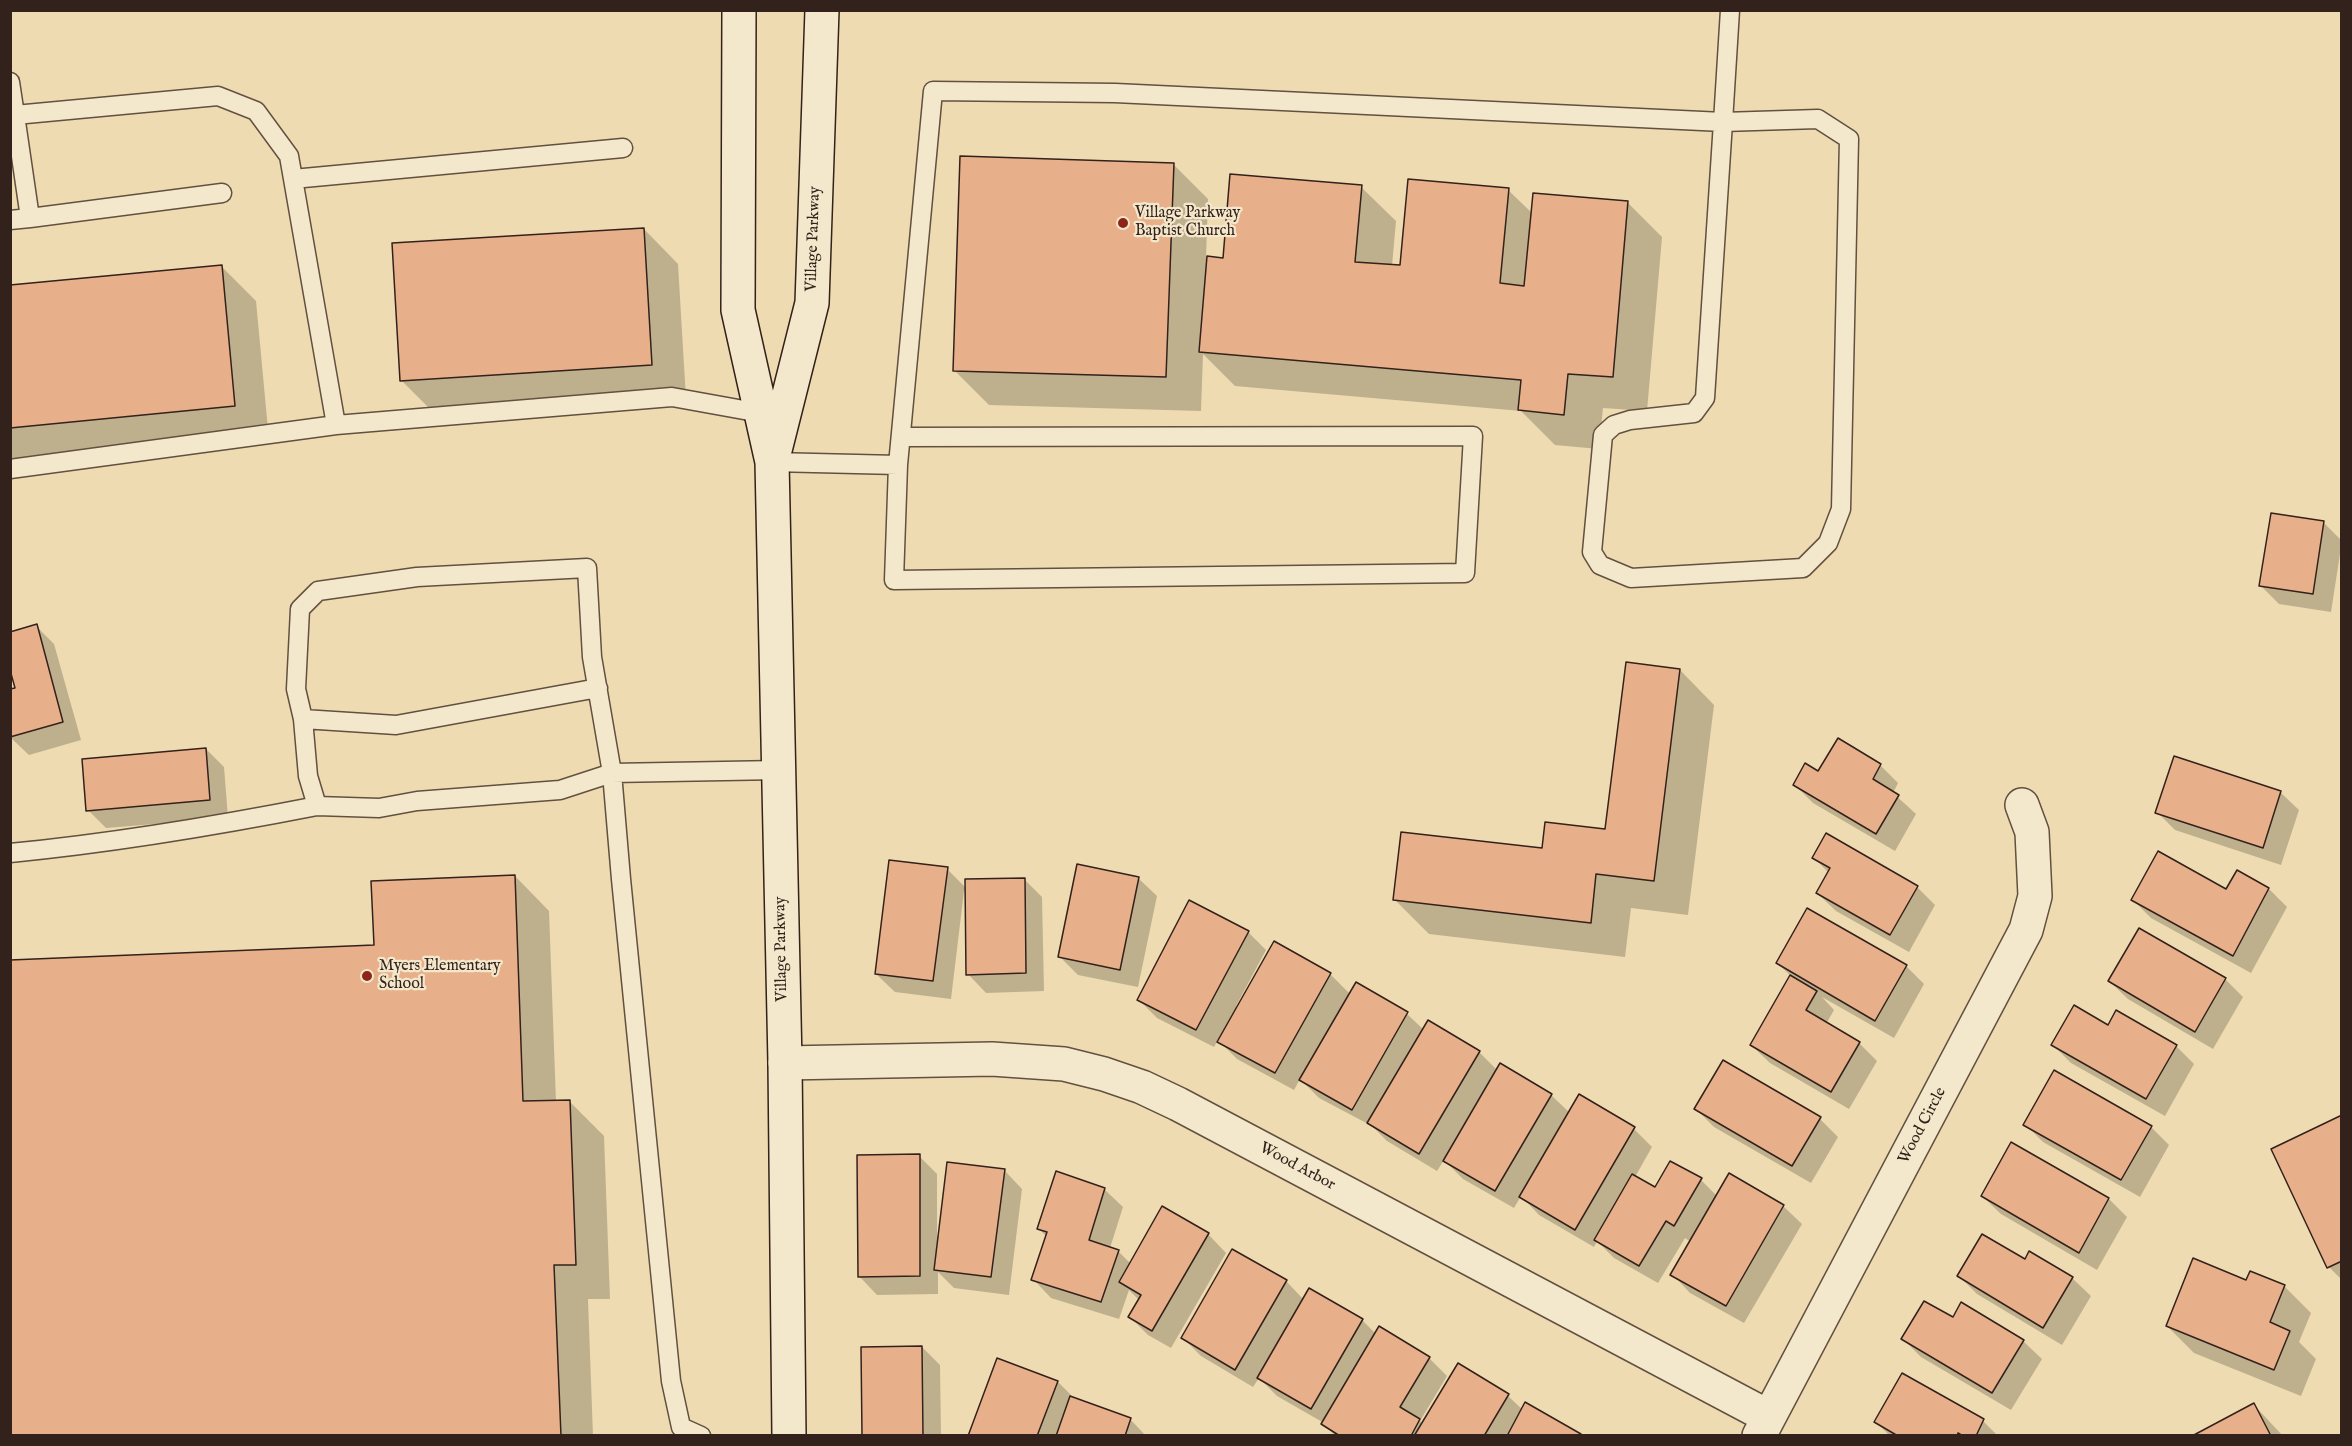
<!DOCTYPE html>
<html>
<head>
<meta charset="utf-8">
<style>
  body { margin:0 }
  #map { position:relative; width:2352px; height:1446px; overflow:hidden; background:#eedbb1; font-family:"IM FELL English",serif }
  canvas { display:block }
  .frame { position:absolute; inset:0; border:12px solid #33211b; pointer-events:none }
</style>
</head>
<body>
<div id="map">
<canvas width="2352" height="1446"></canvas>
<div class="frame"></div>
</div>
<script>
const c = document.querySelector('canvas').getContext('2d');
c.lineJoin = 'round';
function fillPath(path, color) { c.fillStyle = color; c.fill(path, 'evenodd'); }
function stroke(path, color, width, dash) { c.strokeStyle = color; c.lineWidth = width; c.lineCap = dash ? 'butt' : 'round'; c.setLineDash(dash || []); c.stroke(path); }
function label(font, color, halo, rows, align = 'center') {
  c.font = font + ' "IM FELL English",serif'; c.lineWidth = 4.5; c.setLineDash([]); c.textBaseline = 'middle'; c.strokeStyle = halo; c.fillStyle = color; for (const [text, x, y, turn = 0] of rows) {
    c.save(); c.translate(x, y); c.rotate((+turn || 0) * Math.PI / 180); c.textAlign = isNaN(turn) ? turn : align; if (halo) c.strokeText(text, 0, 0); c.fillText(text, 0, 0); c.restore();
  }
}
fillPath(new Path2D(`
  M1173,164L1208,199L1206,257L1224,259L1361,187L1396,221L1392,266L1401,267L1508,190L1532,213L1628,203L1662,237L1647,411L1603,408L1599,449L1555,445L1521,411L1235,386L1203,354L1201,411L989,405L954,370Z
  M644,229L678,264L686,399L436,415L401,380Z
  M221,266L256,301L269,440L10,465V286Z
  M2323,522L2342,541L2331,612L2279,604L2261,586Z
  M36,626L54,644L81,740L29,755L10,737Z
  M1680,670L1714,705L1688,915L1631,908L1625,957L1429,934L1395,900L1606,831Z
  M206,749L224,767L228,818L106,828L88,810Z
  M1880,765L1898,783L1893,793L1916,814L1895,851L1813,803L1795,785L1818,773Z
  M2280,792L2299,810L2281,865L2175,830L2157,812Z
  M1814,858L1917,887L1935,905L1909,952L1836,911L1817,893L1829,873Z
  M947,869L966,888L1024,879L1042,897L1044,991L986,993L968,974L966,892L964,891L951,999L895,992L876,974Z
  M2237,872L2269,889L2287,907L2251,973L2151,918L2133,900L2227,891Z
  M515,876L549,911L556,1102L569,1101L604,1136L610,1299H588L593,1436H10L375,946Z
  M1138,878L1157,896L1138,987L1078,975L1060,957Z
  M2139,930L2225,979L2243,997L2213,1049L2128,999L2109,981Z
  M1248,932L1266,950L1236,1006L1238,1008L1275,943L1330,974L1350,994L1356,984L1407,1014L1424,1030L1479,1052L1497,1070L1551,1095L1570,1113L1579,1096L1634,1129L1652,1147L1635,1177L1656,1189L1701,1180L1717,1196L1783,1206L1802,1224L1744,1323L1690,1293L1672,1274L1691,1242L1685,1238L1658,1283L1614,1258L1597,1241L1594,1247L1539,1215L1521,1196L1514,1208L1463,1179L1444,1160L1437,1171L1387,1141L1372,1126L1319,1098L1300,1079L1294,1090L1237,1059L1218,1040L1214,1047L1157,1018L1139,1000Z
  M1777,963L1906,966L1924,984L1894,1038L1822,997L1834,1010L1826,1024L1859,1043L1877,1061L1849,1109L1770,1063L1751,1045L1791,976Z
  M2053,1045L2176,1046L2194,1064L2165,1116L2071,1063Z
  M1696,1109L1820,1119L1838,1137L1811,1183L1714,1127Z
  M2342,1117V1280L2329,1267Z
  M2025,1124L2151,1127L2169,1145L2140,1197L2043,1142Z
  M2012,1144L2109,1199L2127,1217L2097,1270L2001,1214L1982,1196Z
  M919,1156L937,1174V1236L1004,1170L1022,1189L1009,1295L954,1288L938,1272V1294L877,1295L859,1276Z
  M1104,1189L1123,1207L1110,1248L1118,1251L1131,1264L1163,1208L1208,1234L1226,1253L1171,1348L1148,1335L1130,1317L1139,1300L1129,1290L1119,1319L1051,1298L1033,1279L1047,1237L1038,1228Z
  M2030,1253L2072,1278L2091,1296L2062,1345L1977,1294L1959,1276L2025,1262Z
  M1286,1281L1304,1300L1362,1320L1376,1334L1429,1358L1447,1376L1420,1421L1423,1424L1508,1396L1523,1410L1526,1404L1581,1436H1335L1324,1423L1277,1396L1259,1378L1253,1387L1201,1356L1183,1338Z
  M2247,1282L2284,1286L2311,1313L2299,1342L2316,1359L2301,1396L2194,1353L2167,1326Z
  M1954,1319L2023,1341L2042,1359L2011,1410L1921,1357L1903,1339Z
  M922,1347L940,1365L941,1436H864Z
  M1902,1375L1983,1421L1998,1436H1890L1876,1422Z
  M1058,1382L1075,1399L1130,1419L1146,1436H970Z
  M2254,1405L2283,1436H2195Z`), '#0003');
const building = new Path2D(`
  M960,156L1174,163L1166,377L953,371Z
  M1230,174L1362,185L1355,262L1400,265L1408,179L1509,188L1500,283L1524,286L1533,193L1628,201L1613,377L1568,374L1564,415L1518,410L1521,380L1199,352L1207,256L1223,258Z
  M644,228L652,365L400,381L392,243Z
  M222,265L235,406L10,428V285Z
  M2271,513L2324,521L2313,594L2259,586Z
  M37,624L63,722L10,737V689L15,688L10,670V632Z
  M1626,662L1680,669L1654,881L1596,874L1591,923L1393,900L1401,832L1542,848L1545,822L1605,829Z
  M1838,738L1881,764L1873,779L1899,795L1876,834L1793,785L1805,763L1818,771Z
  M206,748L210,800L86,811L82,759Z
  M2174,756L2281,791L2263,848L2155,813Z
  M1826,833L1918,886L1890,935L1816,893L1830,868L1812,858Z
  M2158,851L2226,889L2237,870L2269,888L2233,956L2131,900Z
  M889,860L948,867L933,981L875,974Z
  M1077,864L1139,877L1120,970L1058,957Z
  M515,875L523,1101L570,1100L576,1265H554L561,1436H10V960L374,945L371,881Z
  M1025,878L1026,973L966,975L965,879Z
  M1189,900L1249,931L1196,1030L1137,1000Z
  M1807,908L1907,965L1875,1021L1776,963Z
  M2139,928L2226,978L2195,1032L2108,981Z
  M1274,941L1331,973L1275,1073L1217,1042Z
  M1790,975L1817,991L1806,1010L1860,1042L1831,1092L1750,1045Z
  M1356,982L1408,1012L1352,1110L1299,1080Z
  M2074,1005L2108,1025L2116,1010L2177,1045L2146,1099L2051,1045Z
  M1428,1020L1480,1051L1419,1154L1367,1123Z
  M1723,1060L1821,1117L1792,1166L1694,1109Z
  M1500,1063L1552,1094L1495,1191L1443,1161Z
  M2054,1070L2152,1126L2121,1180L2023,1125Z
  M1579,1094L1635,1127L1575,1230L1519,1197Z
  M2342,1115V1261L2327,1268L2271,1149Z
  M2011,1142L2109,1198L2079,1253L1981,1196Z
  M920,1154V1276L858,1277L857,1155Z
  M1670,1161L1702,1178L1674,1226L1666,1221L1639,1266L1594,1240L1632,1174L1655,1187Z
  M947,1162L1005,1169L991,1277L934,1270Z
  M1056,1171L1105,1188L1089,1240L1119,1250L1101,1302L1031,1280L1047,1232L1037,1229Z
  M1729,1173L1784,1205L1726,1306L1670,1275Z
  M1162,1206L1209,1233L1152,1331L1128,1317L1141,1295L1119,1282Z
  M1982,1234L2025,1259L2029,1251L2073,1277L2043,1328L1957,1276Z
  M1232,1249L1287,1280L1235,1370L1181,1338Z
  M2193,1258L2246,1280L2250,1271L2285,1285L2270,1322L2290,1331L2274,1370L2166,1326Z
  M1309,1288L1363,1319L1311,1409L1257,1378Z
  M1924,1301L1953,1317L1961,1302L2024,1340L1992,1393L1901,1339Z
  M1379,1326L1430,1357L1400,1407L1420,1419L1411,1436H1340L1321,1424Z
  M922,1346L923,1436H862L861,1347Z
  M997,1358L1058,1381L1037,1436H968Z
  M1458,1363L1509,1394L1484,1436H1414Z
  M1902,1373L1984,1419L1976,1436H1963L1958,1433L1957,1436H1898L1874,1422Z
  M1070,1396L1131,1418L1125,1436H1056Z
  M1525,1402L1581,1434L1580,1436H1507Z
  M2254,1403L2271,1436H2192Z`);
fillPath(building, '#e8b08a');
stroke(building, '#33211b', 1.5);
const lane = new Path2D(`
  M10,82L15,115L218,96L256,111L289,156L336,425L672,397L766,414
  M10,116L15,115L30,218L222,193
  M1818,119L1849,139L1841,509L1828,543L1803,568L1631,578L1600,565L1592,552L1603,435L1614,425L1630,420L1694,413L1705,398L1723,122Z
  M293,179L623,148
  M10,220L30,218
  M772,462L898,465L933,91L1115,93L1723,122L1730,10
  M898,465L894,580L1465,573L1473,436L901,437
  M10,469L336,425
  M598,688L396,725L303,719L296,689L300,609L318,591L417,577L587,568L592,657L612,773L621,879L671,1381L681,1427L701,1436
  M303,719L308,776L317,806L379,808L417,801L560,790L612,773L779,770
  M10,853C113,843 215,826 317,806`);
const street = new Path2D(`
  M785,1063L992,1059L1064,1064L1104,1074L1142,1087L1178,1104L1769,1417
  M1759,1436L2026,930L2035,896L2032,832L2022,805`);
const secondary = new Path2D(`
  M739,10L738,310L772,462L785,1063L789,1436
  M774,454L812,303L822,10`);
stroke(lane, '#625040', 21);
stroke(street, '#625040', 36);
stroke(secondary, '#33211b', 36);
stroke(lane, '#f4e8cc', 18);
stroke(street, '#f4e8cc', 33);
stroke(secondary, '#f4e8cc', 33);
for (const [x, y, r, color] of [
  [1123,223,6,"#8f2418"],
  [367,976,6,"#8f2418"]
]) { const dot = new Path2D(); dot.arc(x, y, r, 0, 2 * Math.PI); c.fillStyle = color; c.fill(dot); stroke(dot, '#f4e8cc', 2); }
label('16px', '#33211b', '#f4e8cc', [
  ["Village Parkway",1135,214],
  ["Baptist Church",1135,232],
  ["Myers Elementary",379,967],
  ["School",379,985]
], 'left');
label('16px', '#33211b', '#f4e8cc', [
  ["Village Parkway",814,239,-88],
  ["Village Parkway",782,949,-91],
  ["Wood Circle",1923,1126,-62],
  ["Wood Arbor",1297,1167,28]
]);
</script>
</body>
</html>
